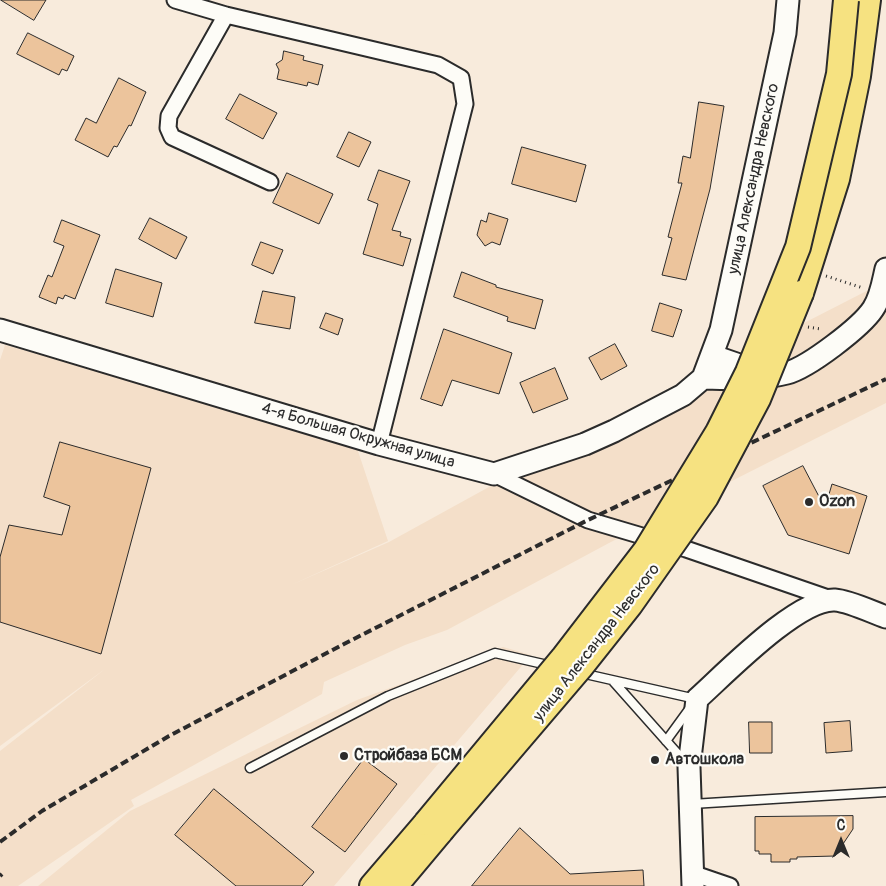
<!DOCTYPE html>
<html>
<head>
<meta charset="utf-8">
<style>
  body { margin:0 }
  #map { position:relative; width:886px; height:886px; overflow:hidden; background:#f8ebdc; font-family:Pangolin,sans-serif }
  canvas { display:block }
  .north { position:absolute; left:816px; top:816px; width:50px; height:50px; -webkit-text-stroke:4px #fdfcf7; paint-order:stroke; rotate:0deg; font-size:14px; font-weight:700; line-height:20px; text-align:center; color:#2b2b2b }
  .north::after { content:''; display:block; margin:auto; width:18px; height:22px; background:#2b2b2b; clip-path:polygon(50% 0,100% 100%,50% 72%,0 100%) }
</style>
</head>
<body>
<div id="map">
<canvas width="886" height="886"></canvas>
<div class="north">С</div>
</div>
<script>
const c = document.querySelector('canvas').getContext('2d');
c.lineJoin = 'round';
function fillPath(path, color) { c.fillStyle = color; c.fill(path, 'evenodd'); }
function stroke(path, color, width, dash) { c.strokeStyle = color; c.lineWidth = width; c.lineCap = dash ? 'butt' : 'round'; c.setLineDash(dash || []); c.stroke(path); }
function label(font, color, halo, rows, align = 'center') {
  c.font = font + ' Pangolin,sans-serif'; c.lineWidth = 4.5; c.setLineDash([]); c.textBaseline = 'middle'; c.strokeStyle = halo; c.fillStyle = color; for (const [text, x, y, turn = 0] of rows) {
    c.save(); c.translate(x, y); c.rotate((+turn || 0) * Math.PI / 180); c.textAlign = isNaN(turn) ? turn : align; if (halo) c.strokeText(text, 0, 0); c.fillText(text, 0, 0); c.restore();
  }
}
fillPath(new Path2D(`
  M886,281V403L609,543L447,630L405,645L324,682L322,694L131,800L134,806L18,886H0V751L105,669L0,746V360L5,345L355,442L388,541L291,585L389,542L558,449Z
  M503,647L531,655L334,886H38L130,811L357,700Z`), '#f4dfc9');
const building = new Path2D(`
  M1,0H46L34,20Z
  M28,33L74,56L67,71L62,69L59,75L17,54Z
  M284,51L304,56L303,60L323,65L318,85L308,82L307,86L277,79L279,70L276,64L282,60Z
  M119,78L146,92L131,126L129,125L117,147L114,146L108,157L75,140L86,118L96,123Z
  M240,94L277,113L263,139L226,119Z
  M699,102L724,106L710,189L686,280L662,275L672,238L668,237L682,183H678L683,156L690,158Z
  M349,132L371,142L359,167L337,157Z
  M522,147L586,165L576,202L512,184Z
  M379,170L410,181L392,230L401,232L400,236L411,239L403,266L363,254L378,204L368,200Z
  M287,173L333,194L319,224L273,203Z
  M489,213L508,219L500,245L492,242L485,246L477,235L481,220L486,222Z
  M150,218L187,237L176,259L139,239Z
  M62,220L100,235L75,299L65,295L63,299L58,297L56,304L39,297L48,275L52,277L64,246L54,242Z
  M261,242L283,250L273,274L252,265Z
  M116,269L162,283L153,317L106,303Z
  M462,272L496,285V287L543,300L535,329L507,321L508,317L454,297Z
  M263,291L295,297L290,329L255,323Z
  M660,303L682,310L673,337L652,331Z
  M326,313L343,319L338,335L320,328Z
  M444,329L512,353L499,394L452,380L442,406L421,399Z
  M615,344L627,366L601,380L589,358Z
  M555,368L568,399L533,413L520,383Z
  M60,442L151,468L101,654L0,622V557L9,525L62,535L70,506L44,497Z
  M803,466L825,508L832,484L867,496L849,554L788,535L763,486Z
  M850,721L852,751L826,753L824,723Z
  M749,722H772V753H750Z
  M364,759L397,784L345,852L312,827Z
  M214,789L314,872L302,886H236L175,835Z
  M853,816V829L835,856L797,857V859H790V862H771V854H759V851H755V817Z
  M520,828L570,874L643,870L644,886H472Z`);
fillPath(building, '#ecc49c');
stroke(building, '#2b2b2b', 1);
const lane = new Path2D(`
  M581,673L696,699
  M613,681L685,762
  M666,741L690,708
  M250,768L388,696L495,653L552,666
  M692,804L886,792`);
const street = new Path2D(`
  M175,0L226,15L438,65L461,78L465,104L379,444
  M226,15L169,116L168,128L172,137L270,182
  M494,474L588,520L686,549L834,600
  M692,873L730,886`);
const secondary = new Path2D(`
  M0,330L379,444L494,474L585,444L614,431L683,395L703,378L721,330L785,33L788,0
  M713,356L742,366H761
  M703,378C732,379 760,380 787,373C809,367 861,327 873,309C881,297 883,282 886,269
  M693,886L689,767L697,699C725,674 798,598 835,600C849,601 872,612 886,617`);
const primary = new Path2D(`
  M801,293L837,179L858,76L868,0
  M372,886L426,823
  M395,886L441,831`);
stroke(lane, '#2b2b2b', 11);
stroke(street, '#2b2b2b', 19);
stroke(secondary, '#2b2b2b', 25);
stroke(primary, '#2b2b2b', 28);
stroke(new Path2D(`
  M826,276L863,288
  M808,327L821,329`), '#2b2b2b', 3, [1, 4]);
stroke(lane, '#fdfcf7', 8);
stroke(street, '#fdfcf7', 15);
stroke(secondary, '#fdfcf7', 21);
stroke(primary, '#f6e281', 24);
stroke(new Path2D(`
  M0,842L42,811L169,736L344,644L588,520L886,379
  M0,876L2,874`), '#2b2b2b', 4, [8, 4]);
const primaryBridge = new Path2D(`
  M426,823L563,658L646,550L718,432L748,372L798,247L839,74L846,0
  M441,831L580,668L630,605L706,497L758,399L801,293`);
stroke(primaryBridge, '#2b2b2b', 28, []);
stroke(primaryBridge, '#f6e281', 24);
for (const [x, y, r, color] of [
  [809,502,5,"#2b2b2b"],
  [344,756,5,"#2b2b2b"],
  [655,760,5,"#2b2b2b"]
]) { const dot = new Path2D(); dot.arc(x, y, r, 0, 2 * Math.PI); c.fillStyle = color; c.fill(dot); stroke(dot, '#fdfcf7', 2); }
label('16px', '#2b2b2b', '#fdfcf7', [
  ["улица Александра Невского",754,179,-78],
  ["4-я Большая Окружная улица",358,436,16],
  ["улица Александра Невского",597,643,-52]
]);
label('bold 16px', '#2b2b2b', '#fdfcf7', [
  ["Ozon",819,502],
  ["Стройбаза БСМ",354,756],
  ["Автошкола",665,760]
], 'left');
</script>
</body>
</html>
